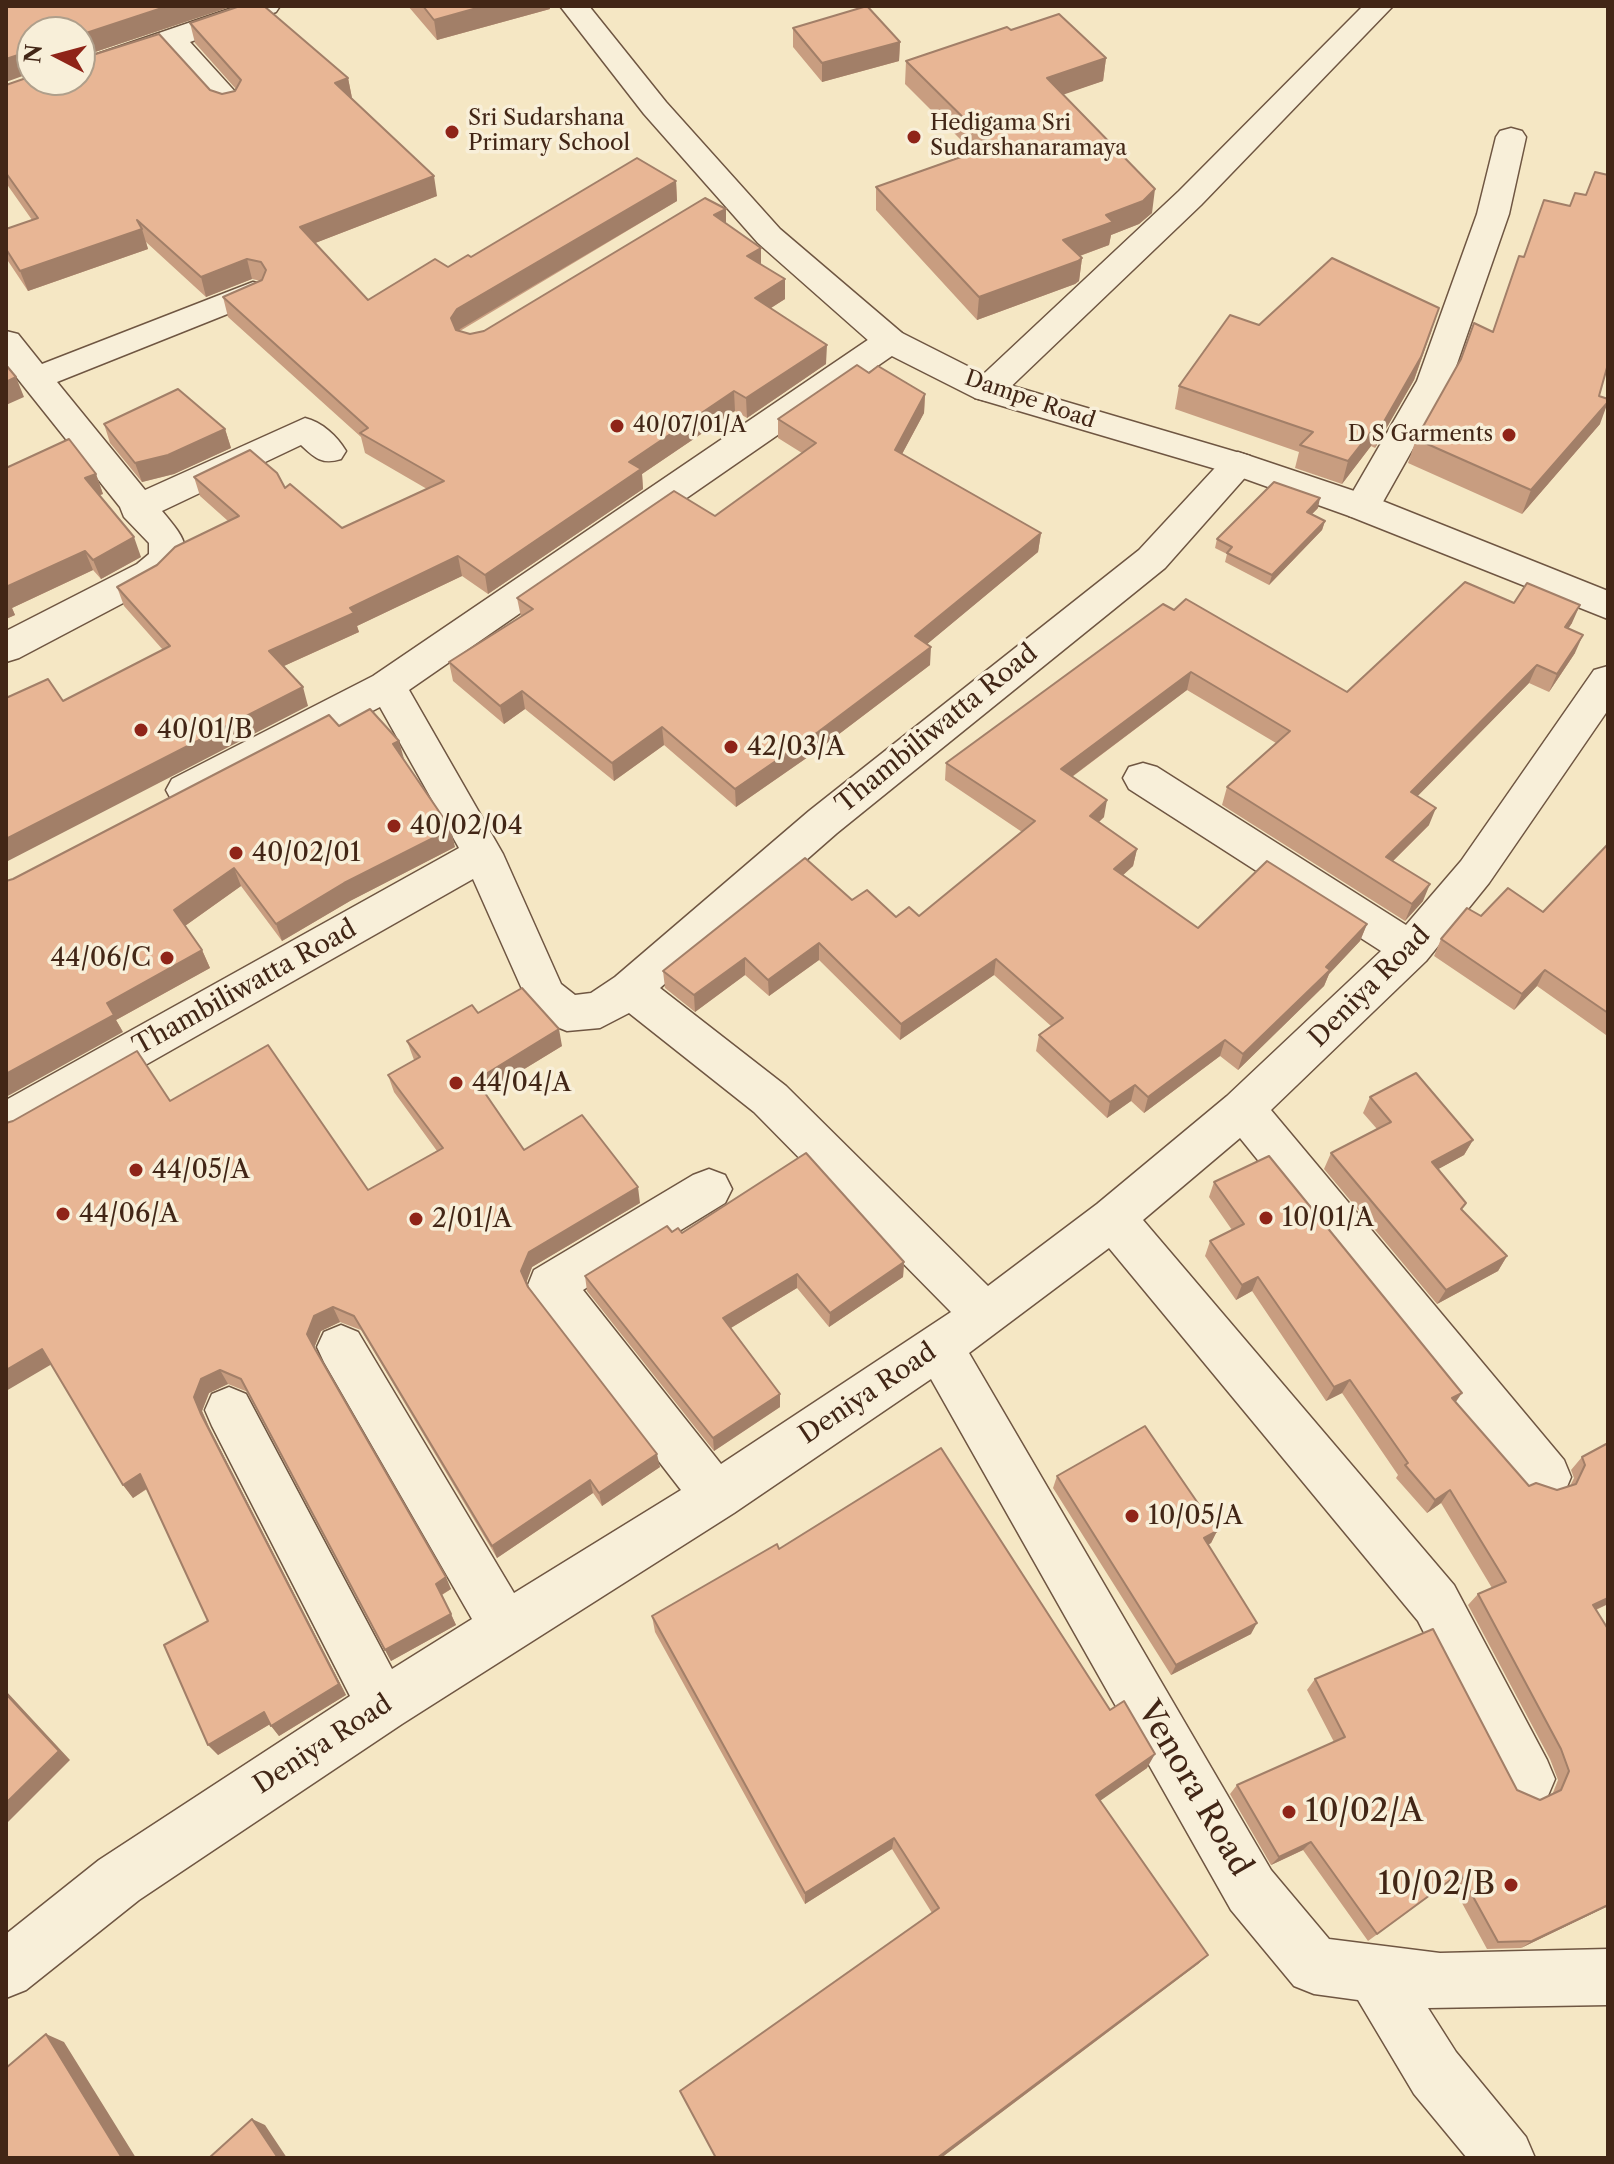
<!DOCTYPE html>
<html>
<head>
<meta charset="utf-8">
<style>
  body { margin:0 }
  #map { position:relative; width:1614px; height:2164px; overflow:hidden; background:#f5e7c4; font-family:"Libre Caslon Text",serif }
  canvas { display:block }
  .frame { position:absolute; inset:0; border:8px solid #422616; pointer-events:none }
  .north { position:absolute; left:16px; top:16px; width:80px; height:80px; box-sizing:border-box; background:#f8efd9; border:2px solid #af9f8b; border-radius:50%; rotate:276deg; font-size:22px; font-weight:700; line-height:32px; text-align:center; color:#422616 }
  .north::after { content:''; display:block; margin:auto; width:28px; height:36px; background:#8f2418; clip-path:polygon(50% 0,100% 100%,50% 72%,0 100%) }
</style>
</head>
<body>
<div id="map">
<canvas width="1614" height="2164"></canvas>
<div class="frame"></div>
<div class="north">N</div>
</div>
<script>
const c = document.querySelector('canvas').getContext('2d');
c.lineJoin = 'round';
function stroke(path, color, width, dash) { c.strokeStyle = color; c.lineWidth = width; c.lineCap = dash ? 'butt' : 'round'; c.setLineDash(dash || []); c.stroke(path); }
function fillPath(path, color) { c.fillStyle = color; c.fill(path, 'evenodd'); }
function label(font, color, halo, rows, align = 'center') {
  c.font = font + ' "Libre Caslon Text",serif'; c.lineWidth = 7; c.setLineDash([]); c.textBaseline = 'middle'; c.strokeStyle = halo; c.fillStyle = color; for (const [text, x, y, turn = 0] of rows) {
    c.save(); c.translate(x, y); c.rotate((+turn || 0) * Math.PI / 180); c.textAlign = isNaN(turn) ? turn : align; if (halo) c.strokeText(text, 0, 0); c.fillText(text, 0, 0); c.restore();
  }
}
const minor = new Path2D(`
  M238,6H280L276,12L190,42L239,96L243,102L239,108L228,111L217,108L165,50L80,79V60Z
  M1363,6H1393L1201,205L999,398L987,401L975,398L970,390L975,382L1179,191Z
  M1511,128L1522,131L1526,137L1509,214L1451,381L1375,516L1362,519L1349,516L1344,507L1417,381L1477,214L1496,137L1500,131Z
  M253,282L265,285L269,292L265,299L57,382L145,490L305,418C322,422 337,436 346,451L341,459C322,465 315,458 301,445L162,511C188,542 196,552 163,582L19,658L6,662V631L137,564L149,554V543L124,517L120,507L6,364V331L18,334L42,364Z
  M890,330L902,333L907,341L902,349L409,690L503,854L561,984L575,995L591,993L615,977L809,811L1139,550L1226,456L1238,452L1250,456L1256,464L1250,472L1165,568L837,833L660,988L786,1086L988,1286L1097,1204L1227,1096L1381,951L1129,789L1123,778L1129,767L1143,763L1157,767L1406,925L1461,861L1594,670L1608,666V710L1489,883L1426,961L1271,1110L1564,1460L1571,1477L1564,1494L1546,1500L1528,1494L1240,1138L1143,1220L1454,1585L1547,1760L1555,1779L1547,1798L1528,1806L1509,1798L1418,1621L1109,1248L969,1353L1271,1870L1329,1939L1440,1953L1608,1949V2005L1428,2008L1456,2052L1526,2137L1535,2158H1467L1414,2094L1358,2000L1314,1994L1294,1986L1231,1910L931,1379L734,1513L402,1724L139,1900L26,1990L6,1998V1934L99,1860L350,1696L212,1426L205,1410L212,1394L229,1387L246,1394L392,1669L472,1619L324,1362L317,1347L324,1332L341,1325L358,1332L514,1593L681,1490L534,1300L528,1285L534,1270L693,1175L709,1169L725,1175L732,1189L725,1203L583,1290L721,1464L951,1312L754,1112L629,1013L600,1028L567,1031L552,1025L530,1007L473,879L22,1135L6,1141V1100L459,848L380,707L200,801L186,805L172,801L166,790L172,779L373,676L878,333Z`);
const tertiary = new Path2D(`
  M560,6H589L666,102L780,229L902,333L999,382L1250,456L1375,498L1608,591V619L1349,516L1226,472L975,398L878,349L758,243L644,114Z`);
stroke(minor, '#6f5642', 3);
stroke(tertiary, '#6f5642', 3);
fillPath(minor, '#f8efd9');
fillPath(tertiary, '#f8efd9');
fillPath(new Path2D(`
  M6,6H233L80,57V32H32V74Z
  M408,6H549L550,9L437,40Z
  M190,23L348,78L352,98L437,196L315,243L368,300L471,257L676,181L677,201L460,331L470,334L484,331L726,209V224L761,248V265L785,299L771,308L826,364L747,418L735,411L642,474L643,489L488,594L462,576L357,626L359,632L284,666L308,706L63,701L163,650L124,606L117,587L157,565L228,521L200,496L194,477L285,488L342,528L427,489L365,453L361,437L228,317L223,297L261,281L252,279L206,297L146,242L148,249L28,291L6,258V229L32,220L6,183V85L210,90L222,94L235,91L236,89L195,43Z
  M793,28L900,42L899,61L822,82L793,47Z
  M1011,30L1106,58L1103,81L1063,94L1152,213L1139,224L1111,235L1109,245L1080,256L1082,258L1079,281L1075,284L977,320L876,210V187L973,152L905,84L906,61Z
  M1570,206L1599,396L1600,424L1522,514L1408,463L1416,439L1493,332L1524,257Z
  M1432,330L1414,380L1375,448L1371,446L1342,484L1295,468L1299,452L1175,409L1179,386Z
  M869,373L925,394L924,413L902,454L1041,533L1038,552L927,644L930,665L818,750L736,807L664,745L614,781L525,709L504,724L453,681L449,662L521,617L517,598L715,516L802,453L778,438V419Z
  M104,424L225,429L231,448L174,474L142,482L110,443Z
  M6,468L96,474L103,494L99,495L141,557L101,579L93,570L12,608L15,615L6,619Z
  M1318,508L1312,514L1325,521L1322,530L1269,585L1225,562L1227,554L1215,548L1217,539Z
  M1514,603L1572,623L1568,629L1575,653L1549,692L1529,683L1417,796L1429,825L1393,861L1423,901L1405,921L1222,805L1227,787L1276,743L1187,690L1072,777L1104,817L1099,822L1137,849L1133,866L1123,875L1198,928L1367,924L1360,941L1329,974L1324,986L1238,1070L1220,1056L1144,1113L1131,1101L1107,1118L1036,1051L1039,1035L1051,1026L994,975L900,1040L819,960L769,996L745,975L695,1012L665,988L663,971L852,900L896,917L919,916L1022,832L945,780L946,763L1174,610L1347,692Z
  M339,726L404,759L455,847L350,901L282,941L241,886L185,926L202,950L210,968L116,1020L123,1032L13,879Z
  M1608,844V1033L1606,1035L1537,986L1514,1010L1434,956L1441,939L1481,916L1543,912Z
  M478,1013L562,1046L485,1093L524,1150L640,1203L532,1267L526,1283L660,1467L602,1506L593,1493L497,1558L361,1330L340,1322L321,1331L314,1348L451,1589L442,1595L456,1625L391,1661L248,1392L228,1384L209,1393L202,1411L209,1427L346,1695L279,1736L270,1724L218,1755L208,1621L147,1489L133,1498L123,1485L51,1364L170,1101L368,1190L437,1151L394,1092L388,1075L414,1060L407,1041Z
  M1370,1097L1473,1140L1464,1155L1438,1169L1462,1210L1507,1256L1498,1271L1437,1304L1324,1169L1331,1153L1377,1129L1363,1113Z
  M1214,1182L1455,1402L1529,1486L1557,1490L1570,1486L1574,1478L1571,1470L1582,1457L1608,1443V1604L1596,1610L1608,1629V1906L1521,1948L1487,1949L1450,1881L1368,1941L1303,1850L1271,1865L1230,1794L1237,1785L1334,1742L1307,1690L1315,1679L1517,1790L1540,1800L1552,1795L1558,1780L1550,1759L1468,1605L1478,1594L1492,1588L1441,1503L1427,1513L1396,1478L1398,1475L1342,1393L1326,1401L1252,1291L1236,1300L1205,1256L1210,1241L1232,1230L1209,1197Z
  M672,1232L904,1262L903,1277L829,1327L797,1288L731,1328L780,1407L714,1451L587,1291L585,1276Z
  M1057,1476L1217,1531L1211,1543L1208,1545L1251,1634L1171,1675L1053,1488Z
  M779,1549L1147,1768L1100,1800L1208,1955L1198,1964L941,2158H716L932,1913L892,1849L805,1904L655,1632L652,1616Z`), '#c89d80');
fillPath(new Path2D(`
  M168,6H233L80,57V35Z
  M484,6H549L550,9L437,40L434,20Z
  M900,42L899,61L822,82V63Z
  M24,53L31,73L6,82V59Z
  M1106,58L1103,81L1045,101L1047,78Z
  M348,78L352,98L335,83Z
  M434,176L437,196L305,247L300,227Z
  M676,181L677,201L460,329L454,338L451,318L457,309Z
  M1155,189L1152,213L1139,224L1111,235L1109,245L1060,263L1063,240L1106,215Z
  M726,209V229L714,215Z
  M142,229L148,249L28,291L20,271Z
  M761,248V268L747,256Z
  M1082,258L1079,281L1075,284L977,320L979,297Z
  M247,259L252,279L206,297L201,277Z
  M785,279V299L755,318V298Z
  M1439,308L1414,380L1375,448L1382,425Z
  M827,345L826,364L747,418L746,398Z
  M16,377L24,397L6,405V382Z
  M734,391L735,411L642,474L643,489L488,594L485,575L629,462Z
  M925,394L924,413L894,469L895,450Z
  M1608,402L1600,424L1522,514L1531,490Z
  M1378,423L1371,446L1342,484L1348,461Z
  M225,429L231,448L174,474L142,482L135,463Z
  M96,474L103,494L92,498L85,478Z
  M1320,498L1318,508L1304,522L1307,512Z
  M1325,521L1322,530L1269,585L1272,575Z
  M1041,533L1038,552L914,655L915,636Z
  M134,537L141,557L101,579L93,560Z
  M85,551L93,570L12,608L15,615L6,619V587Z
  M458,556L462,576L357,626L359,632L275,670L269,651L350,608Z
  M1580,605L1572,623L1557,645L1565,627Z
  M1583,635L1575,653L1549,692L1557,674Z
  M931,647L930,665L818,750L736,807L735,789Z
  M1537,665L1529,683L1404,810L1411,792Z
  M1191,672L1187,690L1058,787L1061,769Z
  M303,687L308,706L6,862V839Z
  M522,691L525,709L504,724L500,706Z
  M662,727L664,745L614,781L612,763Z
  M399,741L404,759L393,744Z
  M1107,800L1104,817L1087,833L1090,816Z
  M1436,808L1429,825L1380,874L1386,857Z
  M451,829L455,847L350,901L282,941L276,924L344,883Z
  M1137,849L1133,866L1111,886L1114,869Z
  M234,868L241,886L182,928L174,910Z
  M1430,884L1423,901L1405,921L1412,904Z
  M1367,924L1360,941L1329,974L1324,986L1238,1070L1243,1054Z
  M819,943V960L769,996L768,980Z
  M202,950L210,968L116,1020L123,1032L6,1097V1074L107,1003Z
  M745,958V975L695,1012L694,995Z
  M996,959L994,975L900,1040L901,1024Z
  M1545,970L1537,986L1514,1010L1522,994Z
  M559,1029L562,1046L480,1096L476,1080Z
  M1225,1040L1220,1056L1144,1113L1148,1097Z
  M1135,1085L1131,1101L1107,1118L1110,1102Z
  M1473,1140L1464,1155L1424,1177L1432,1162Z
  M638,1187L640,1203L532,1267L525,1286L521,1271L529,1252Z
  M1507,1256L1498,1271L1437,1304L1446,1290Z
  M904,1262L903,1277L829,1327L830,1313Z
  M797,1274V1288L724,1332L723,1318Z
  M1258,1277L1252,1291L1236,1300L1242,1285Z
  M333,1307L340,1322L321,1331L314,1348L307,1334L314,1316Z
  M42,1349L52,1364L6,1391V1370Z
  M220,1370L228,1384L209,1393L202,1411L209,1427L346,1695L279,1736L271,1726L201,1414L194,1397L201,1379Z
  M1350,1380L1342,1393L1326,1401L1334,1387Z
  M1462,1393L1453,1406L1452,1398Z
  M780,1394V1407L714,1451L713,1438Z
  M657,1454L660,1467L602,1506L599,1493Z
  M140,1474L149,1487L133,1498L123,1485Z
  M590,1480L593,1493L497,1558L492,1546Z
  M1450,1490L1441,1503L1427,1513L1435,1500Z
  M1217,1531L1211,1543L1198,1550L1204,1538Z
  M446,1577L451,1589L441,1595L436,1584Z
  M1608,1598V1604L1581,1616L1593,1605Z
  M451,1614L456,1625L391,1661L385,1650Z
  M1257,1623L1251,1634L1171,1675L1176,1665Z
  M6,1691L70,1760L6,1824Z
  M264,1712L272,1723L218,1755L208,1745Z
  M1155,1754L1147,1768L1090,1808L1096,1795Z
  M894,1838L892,1849L805,1904V1893Z
  M1311,1842L1303,1850L1271,1865L1279,1857Z
  M1608,1905V1906L1521,1948L1532,1941Z
  M1208,1955L1198,1964L941,2158H937Z
  M46,2034L64,2042L136,2158H122Z
  M252,2119L265,2125L287,2158H278Z`), '#a27f68');
const building = new Path2D(`
  M6,6H168L80,35V32H32V57H28L24,53L6,59Z
  M240,6H264L348,78L335,83L434,176L300,227L368,300L435,259L448,267L468,255L471,257L637,158L676,181L457,309L451,318L456,330L470,334L484,331L705,198L726,209L714,215L761,248L747,256L785,279L755,298L827,345L746,398L734,391L629,462L641,469L485,575L458,556L350,608L354,613L269,651L303,687L6,839V698L48,679L63,701L170,646L117,587L157,565L175,547L239,516L194,477L250,450L277,473L285,488L290,484L342,528L444,481L360,433L368,428L223,297L262,280L266,270L261,262L247,259L201,277L137,220L142,229L20,271L6,249V229L38,218L6,173V85L32,76V80H80V59L159,34L210,90L222,94L235,91L241,80L190,23Z
  M423,6H484L434,20Z
  M867,6L900,42L822,63L793,28Z
  M1059,14L1106,58L1047,78L1155,189L1143,201L1106,215L1113,222L1063,240L1082,258L1078,261L979,297L876,187L992,146L906,61L1007,27L1011,30Z
  M1595,172L1608,175V364L1599,396L1608,399V402L1531,490L1416,439L1461,359L1474,323L1493,332L1519,256L1524,257L1544,200L1570,206L1575,193L1586,195Z
  M1332,258L1439,308L1421,357L1382,425L1378,423L1348,461L1300,445L1313,432L1179,386L1230,315L1259,325Z
  M6,365L16,377L6,382Z
  M857,365L869,373L878,366L925,394L895,450L1041,533L915,636L931,647L818,732L735,789L662,727L612,763L522,691L500,706L449,662L533,609L517,598L674,491L715,516L816,443L778,419Z
  M178,389L225,429L168,455L135,463L104,424Z
  M69,439L96,474L85,478L134,537L93,560L85,551L6,587V468Z
  M1274,482L1320,498L1307,512L1325,521L1272,575L1227,553L1232,547L1217,539Z
  M1465,582L1514,603L1527,583L1580,605L1565,627L1583,635L1557,674L1537,665L1411,792L1436,808L1386,857L1430,884L1412,904L1227,787L1290,731L1191,672L1061,769L1107,800L1090,816L1137,849L1114,869L1198,928L1267,861L1367,924L1326,967L1330,970L1243,1054L1225,1040L1148,1097L1135,1085L1110,1102L1039,1035L1063,1018L996,959L901,1024L819,943L768,980L745,958L694,995L663,971L805,858L852,900L867,890L896,917L909,907L919,916L1035,821L946,763L1163,604L1174,610L1186,599L1347,692Z
  M370,709L399,741L393,744L451,829L344,883L276,924L234,868L174,910L202,950L107,1003L114,1015L6,1074V881L13,879L329,715L339,726Z
  M1608,844V1013L1545,970L1522,994L1441,939L1467,908L1481,916L1508,888L1543,912Z
  M522,988L559,1029L476,1080L524,1150L582,1115L638,1187L529,1252L521,1271L528,1287L657,1454L599,1493L590,1480L492,1546L354,1316L333,1307L314,1316L307,1334L315,1349L446,1577L436,1584L451,1614L385,1650L241,1379L220,1370L201,1379L194,1397L201,1414L339,1684L271,1726L264,1712L208,1745L164,1645L208,1621L140,1474L123,1485L42,1349L6,1370V1123L13,1121L137,1051L170,1101L268,1045L368,1190L443,1148L388,1075L420,1057L407,1041L472,1005L478,1013Z
  M1416,1073L1473,1140L1432,1162L1466,1203L1461,1209L1507,1256L1446,1290L1331,1153L1391,1122L1370,1097Z
  M806,1153L904,1262L830,1313L797,1274L723,1318L780,1394L713,1438L585,1276L667,1226L672,1232L678,1228L682,1233Z
  M1269,1156L1462,1393L1452,1398L1529,1486L1536,1483L1557,1490L1576,1484L1585,1465L1582,1457L1608,1443V1598L1593,1605L1608,1629V1905L1532,1941L1498,1942L1460,1873L1377,1934L1311,1842L1279,1857L1237,1785L1345,1737L1315,1679L1433,1629L1517,1790L1540,1800L1561,1790L1569,1771L1561,1749L1478,1594L1506,1582L1450,1490L1435,1500L1405,1465L1408,1463L1350,1380L1334,1387L1258,1277L1242,1285L1210,1241L1244,1224L1214,1182Z
  M1145,1426L1217,1531L1204,1538L1257,1623L1176,1665L1057,1476Z
  M941,1448L1110,1710L1124,1701L1155,1754L1096,1795L1208,1955L937,2158H716L680,2091L939,1908L894,1838L805,1893L652,1616L777,1544L779,1549Z
  M6,1694L59,1751L6,1803Z
  M46,2034L122,2158H6V2068Z
  M252,2119L278,2158H209Z`);
fillPath(building, '#e8b695');
stroke(building, '#a27f68', 2);
for (const [x, y, r, color] of [
  [452,132,8,"#8f2418"],
  [914,137,8,"#8f2418"],
  [617,426,8,"#8f2418"],
  [1509,435,8,"#8f2418"],
  [141,730,8,"#8f2418"],
  [731,747,8,"#8f2418"],
  [394,826,8,"#8f2418"],
  [236,853,8,"#8f2418"],
  [167,958,8,"#8f2418"],
  [456,1083,8,"#8f2418"],
  [136,1170,8,"#8f2418"],
  [63,1214,8,"#8f2418"],
  [1266,1218,8,"#8f2418"],
  [416,1219,8,"#8f2418"],
  [1132,1516,8,"#8f2418"],
  [1289,1812,8,"#8f2418"],
  [1511,1885,8,"#8f2418"]
]) { const dot = new Path2D(); dot.arc(x, y, r, 0, 2 * Math.PI); c.fillStyle = color; c.fill(dot); stroke(dot, '#f8efd9', 3); }
label('22px', '#422616', '#f8efd9', [
  ["Sri Sudarshana",468,119],
  ["Primary School",468,144],
  ["Hedigama Sri",930,124],
  ["Sudarshanaramaya",930,149],
  ["40/07/01/A",633,426],
  ["D S Garments",1493,435,"right"]
], 'left');
label('22px', '#422616', '#f8efd9', [
  ["Dampe Road",1030,400,19]
]);
label('26px', '#422616', '#f8efd9', [
  ["Thambiliwatta Road",937,729,-39],
  ["Deniya Road",1370,987,-45],
  ["Thambiliwatta Road",245,988,-29],
  ["Deniya Road",868,1394,-34],
  ["Deniya Road",323,1745,-33]
]);
label('26px', '#422616', '#f8efd9', [
  ["40/01/B",157,730],
  ["42/03/A",747,747],
  ["40/02/04",410,826],
  ["40/02/01",252,853],
  ["44/06/C",151,958,"right"],
  ["44/04/A",472,1083],
  ["44/05/A",152,1170],
  ["44/06/A",79,1214],
  ["10/01/A",1282,1218],
  ["2/01/A",432,1219],
  ["10/05/A",1148,1516]
], 'left');
label('32px', '#422616', '#f8efd9', [
  ["Venora Road",1194,1789,60]
]);
label('32px', '#422616', '#f8efd9', [
  ["10/02/A",1305,1812],
  ["10/02/B",1495,1885,"right"]
], 'left');
</script>
</body>
</html>
